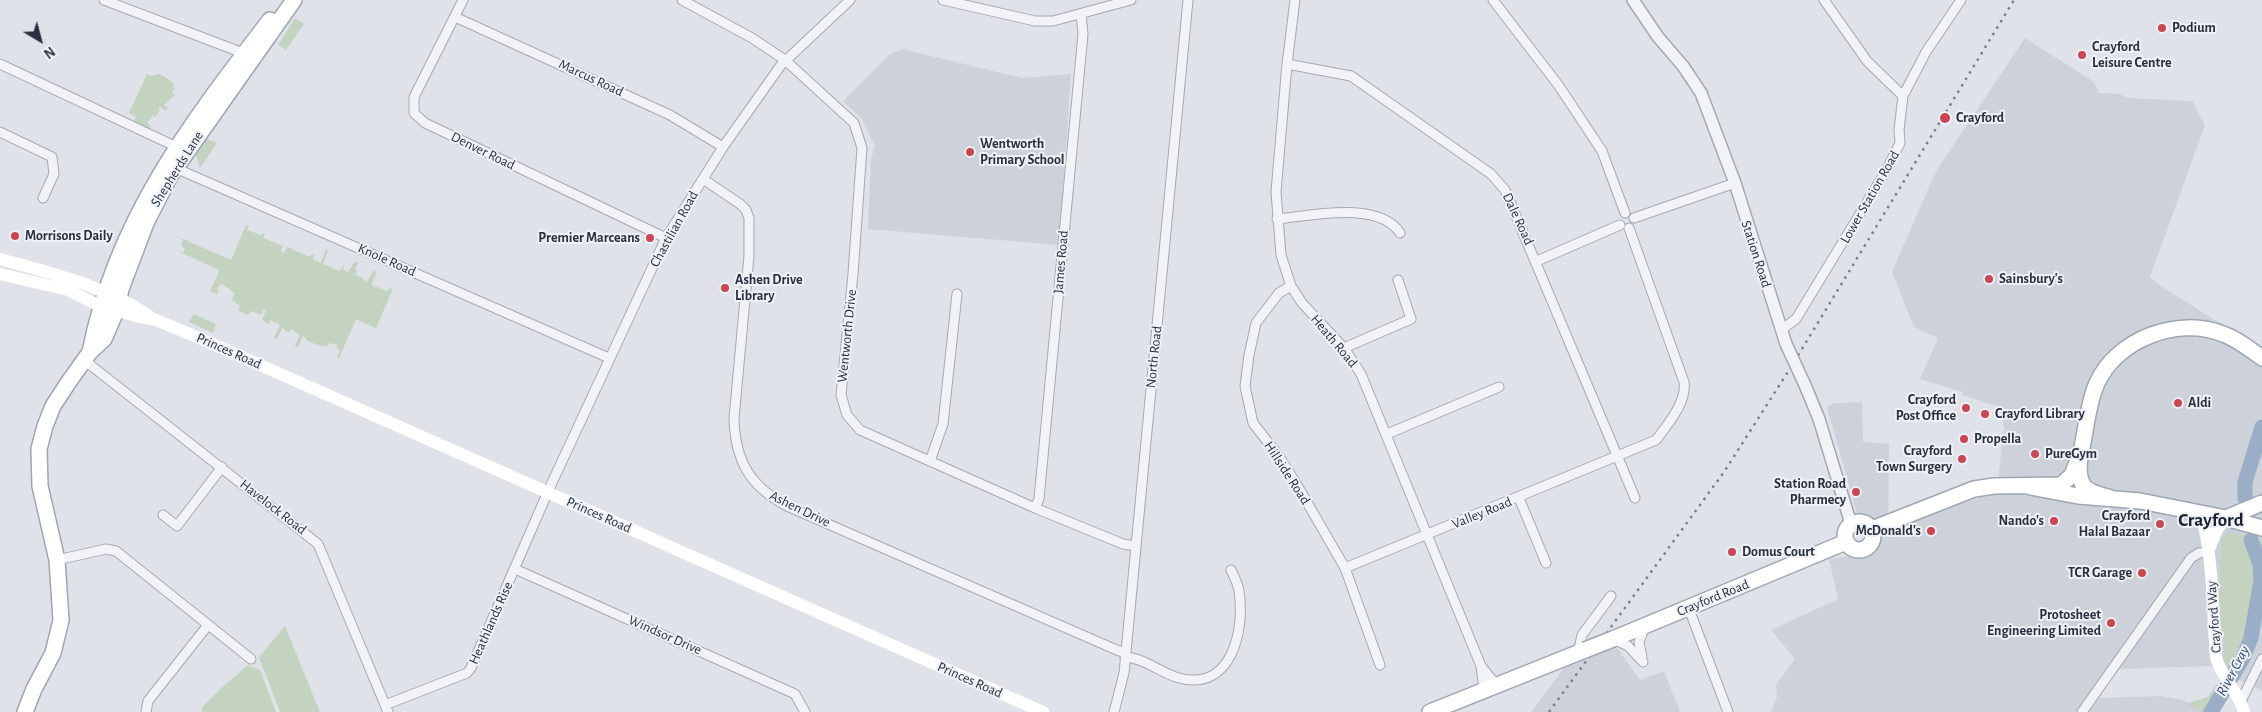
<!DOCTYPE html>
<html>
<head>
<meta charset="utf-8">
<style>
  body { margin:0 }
  #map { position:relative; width:2262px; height:712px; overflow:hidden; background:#dfe2e8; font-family:"Alegreya Sans",sans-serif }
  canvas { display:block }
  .north { position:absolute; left:15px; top:15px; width:50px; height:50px; -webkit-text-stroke:4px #eef1f5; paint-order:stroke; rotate:143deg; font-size:14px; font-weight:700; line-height:20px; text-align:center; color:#282f3f }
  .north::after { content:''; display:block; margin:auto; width:18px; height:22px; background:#282f3f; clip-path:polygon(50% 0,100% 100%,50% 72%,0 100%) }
</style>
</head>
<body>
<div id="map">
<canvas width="2262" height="712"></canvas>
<div class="north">N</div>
</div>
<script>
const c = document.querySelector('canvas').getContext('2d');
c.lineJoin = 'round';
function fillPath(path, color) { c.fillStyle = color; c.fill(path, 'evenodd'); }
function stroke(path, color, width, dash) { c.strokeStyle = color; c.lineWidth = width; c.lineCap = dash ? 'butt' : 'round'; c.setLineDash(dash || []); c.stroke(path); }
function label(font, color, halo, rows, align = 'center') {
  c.font = font + ' "Alegreya Sans",sans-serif'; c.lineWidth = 4; c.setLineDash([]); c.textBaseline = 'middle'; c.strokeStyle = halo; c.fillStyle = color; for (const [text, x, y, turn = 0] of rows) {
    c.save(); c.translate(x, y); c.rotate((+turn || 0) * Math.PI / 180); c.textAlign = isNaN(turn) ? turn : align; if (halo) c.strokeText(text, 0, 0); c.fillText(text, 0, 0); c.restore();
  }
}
fillPath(new Path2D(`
  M2025,38L2094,82L2099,93L2120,94L2127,98L2192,101L2205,125L2150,277L2158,284L2262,350V691L2211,666L2119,669L2096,698L2162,696L2183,700L2201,708L2203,712H1771L1777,697L1776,685L1795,659L1771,630L1838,599L1829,559L1868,553L1827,407L1834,403L1862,402L1863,442L1889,444L1888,531L1997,491L2004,426L1999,407L1962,395L1963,392L1920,379L1938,338L1914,327L1892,272L1936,171Z
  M902,49L1022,78L1071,74L1059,245L868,229L871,159L875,146L862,119L843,101L890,54Z
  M1617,648L1640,680L1664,671L1680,712H1531L1567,664Z`), '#cdd1da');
fillPath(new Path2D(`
  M295,18L304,24L286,50L278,45Z
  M147,74L150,76L160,74L175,84L173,87L175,89L172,93L175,95L164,105L168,108L166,111L160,107L158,109L160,111L155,117L153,115L147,123L151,126L149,129L134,122L136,117L129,113Z
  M207,139L217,143L200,168L196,155Z
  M246,225L249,226L247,230L261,235L263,233L265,234L263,238L283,246L281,251L284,253L287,247L310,257L312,254L314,255L313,259L321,263L326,249L328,250L323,264L340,271L344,264L343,270L348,272L355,261L358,263L355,269L357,271L356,275L361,278L363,276V280L367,282L374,270L377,272L371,285L388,291L389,288L393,289L376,328L356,319L339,358L337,357L340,350L337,348V345L329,343L327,346H320L306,340V338L303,336L297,348L295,346L300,335L291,329L289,333L282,328L277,339L274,338L280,325L270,320L269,324L262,320L266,310L263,309L261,315L251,311L248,315L238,311L240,306L232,300L235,293L222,284L217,288L219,290L217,294L210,291L220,270L168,247L183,253L185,248L181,246L183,240L174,235L231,260Z
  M194,314L216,324L213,333L189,322Z
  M2229,532L2262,539C2262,594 2262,636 2237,681C2229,669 2223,661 2223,646L2225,644V636L2222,635L2219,592L2221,540Z
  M285,626L320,712H280L259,657Z
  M248,665L260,670L276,712H202V707L218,691Z
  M2217,684L2221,686L2224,697L2222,705L2213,712H2199L2201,710L2200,707L2194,708L2188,705L2191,702L2208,697Z`), '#c4d2c0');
stroke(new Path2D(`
  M2245,498V482L2262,427
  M2211,712L2243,658L2251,638L2261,580L2260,564L2251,540`), '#9aaec7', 15);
const minor = new Path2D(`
  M104,0L243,53
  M463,0L414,97V113L425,123L666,238
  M682,0L752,38L785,60L854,123L862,148L853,274L841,395L847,415L860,430L1035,508L1123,544L1136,546
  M943,0L1035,21H1053L1131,0
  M1295,0L1287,64L1276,192L1281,255L1291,286L1302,303L1344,348L1361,374L1481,666L1484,689
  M1493,0L1559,86L1602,151L1625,213
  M1824,0L1867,61L1903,96
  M455,17L670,115L723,147
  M0,64L181,149
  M1287,64L1351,76L1491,174L1505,190L1635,498
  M0,132L52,157L54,174L43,198
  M173,167L609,358
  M703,179L740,204L746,210L749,218V256L734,418C735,461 750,487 789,507L1119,651L1125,652
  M1634,218L1735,183
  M1277,219C1309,216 1379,200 1400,233
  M1537,261L1620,225
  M1291,286L1279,293L1256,323L1249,355L1245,386L1253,423L1278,455L1297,485L1345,568L1380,665
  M1781,330L1796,319L1886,171L1900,143L1899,130L1903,96L1926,52L1961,0
  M1344,348L1411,319L1398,280
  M84,360L318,544L388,712
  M1387,434L1499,387
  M930,461L943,424L957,294
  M1519,498L1546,563
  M1035,508L1039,499L1083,34L1081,14
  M163,515L177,526L222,467
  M57,560L106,549L116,551L251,659
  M1345,568L1656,440C1668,424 1687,402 1684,382L1629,228
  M515,569L795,694L805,712
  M1689,609L1728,712
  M1613,639L1628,646L1643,662
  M1578,653L1582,635L1611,596
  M1125,657C1144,658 1161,673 1179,678C1232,692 1245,630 1239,591C1238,584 1234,576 1231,570
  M1642,657L1639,642L1645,626
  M1481,666L1496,685
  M2241,701L2262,659
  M385,705L467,673L471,668L550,487L666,238L723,147L781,65L850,0
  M146,712L148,701L208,625
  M1114,712L1124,673L1188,0
  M2082,712L2191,558L2199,553L2209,552`);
const tertiary = new Path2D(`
  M1633,0L1658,37L1683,66L1701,93L1735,183L1786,344
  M1805,385L1819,419L1851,524`);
const primary = new Path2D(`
  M90,352C116,220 190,124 270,20
  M2030,487L2078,496L2140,501L2226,518L2262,528
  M2111,498C2102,495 2086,493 2082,483C2075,468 2083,447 2085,431C2088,415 2090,398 2097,383C2117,339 2178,316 2223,334C2237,339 2250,349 2262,358
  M2226,518L2262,503
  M1845 536a14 14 0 1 1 28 0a14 14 0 1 1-28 0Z
  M1872,529L1974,489L1994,486L2061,485L2072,475L2078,460
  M1613,639L1846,542
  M25,712L34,689L53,653L61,620L57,560L40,486L39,449L45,426L53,406L68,383L90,352L104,339L117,309L121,289L146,223L170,176L294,0
  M1430,712L1585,650`);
stroke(minor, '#a4a9b2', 11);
stroke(tertiary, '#a4a9b2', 14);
stroke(primary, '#9ea6b3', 18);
stroke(minor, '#f1f3f6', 9);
stroke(tertiary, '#f1f3f6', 11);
stroke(new Path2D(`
  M0,259C51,273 106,286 149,316
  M0,274L68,290L94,303L135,316L156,320L197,337L1043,712
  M2201,513C2214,561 2212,610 2216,658C2222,678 2239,692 2244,712
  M2209,549L2217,530L2226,518`), '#fff', 12);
stroke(primary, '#fff', 15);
stroke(new Path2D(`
  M1549,712L1724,472L1791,367L2014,0`), '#798191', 2.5, [2.5, 5]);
const tertiaryBridge = new Path2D(`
  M1786,344L1805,385`);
const primaryBridge = new Path2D(`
  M1585,650L1613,639`);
stroke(tertiaryBridge, '#a4a9b2', 14, []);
stroke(primaryBridge, '#9ea6b3', 18, []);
stroke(tertiaryBridge, '#f1f3f6', 11);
stroke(primaryBridge, '#fff', 15);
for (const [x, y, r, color] of [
  [2162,28,5,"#cb4652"],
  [2082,55,5,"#cb4652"],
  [1945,118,6,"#cb4652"],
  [970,152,5,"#cb4652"],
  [15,236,5,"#cb4652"],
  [650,238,5,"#cb4652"],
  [1989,279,5,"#cb4652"],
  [725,288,5,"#cb4652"],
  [2178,403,5,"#cb4652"],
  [1966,408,5,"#cb4652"],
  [1985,414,5,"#cb4652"],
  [1964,439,5,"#cb4652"],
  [2035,454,5,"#cb4652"],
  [1962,459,5,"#cb4652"],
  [1856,492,5,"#cb4652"],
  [2054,521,5,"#cb4652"],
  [2160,524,5,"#cb4652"],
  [1931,531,5,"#cb4652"],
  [1732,552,5,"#cb4652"],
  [2142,573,5,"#cb4652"],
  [2111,623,5,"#cb4652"]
]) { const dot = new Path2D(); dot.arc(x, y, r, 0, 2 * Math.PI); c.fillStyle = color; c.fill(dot); stroke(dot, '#eef1f5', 2); }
label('bold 14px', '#282f3f', '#eef1f5', [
  ["Podium",2172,28],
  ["Crayford",2092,47],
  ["Leisure Centre",2092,63],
  ["Crayford",1956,118],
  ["Wentworth",980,144],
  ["Primary School",980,160],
  ["Morrisons Daily",25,236],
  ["Premier Marceans",640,238,"right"],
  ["Sainsbury's",1999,279],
  ["Ashen Drive",735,280],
  ["Library",735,296],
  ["Crayford",1956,400,"right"],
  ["Post Office",1956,416,"right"],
  ["Aldi",2188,403],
  ["Crayford Library",1995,414],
  ["Propella",1974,439],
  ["Crayford",1952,451,"right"],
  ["Town Surgery",1952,467,"right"],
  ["PureGym",2045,454],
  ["Station Road",1846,484,"right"],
  ["Pharmecy",1846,500,"right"],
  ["Crayford",2150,516,"right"],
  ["Halal Bazaar",2150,532,"right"],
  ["Nando's",2044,521,"right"],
  ["McDonald's",1921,531,"right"],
  ["Domus Court",1742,552],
  ["TCR Garage",2132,573,"right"],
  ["Protosheet",2101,615,"right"],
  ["Engineering Limited",2101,631,"right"]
], 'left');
label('14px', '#282f3f', '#eef1f5', [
  ["Marcus Road",591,78,25],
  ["Denver Road",483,151,26],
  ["Shepherds Lane",177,169,-58],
  ["Lower Station Road",1870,197,-60],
  ["Dale Road",1518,219,65],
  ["Chastilian Road",674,229,-61],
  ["Station Road",1756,254,72],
  ["Knole Road",387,260,24],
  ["James Road",1061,262,-85],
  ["Wentworth Drive",847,336,-84],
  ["Heath Road",1334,341,50],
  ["Princes Road",229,351,24],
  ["North Road",1154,357,-84],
  ["Hillside Road",1287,473,57],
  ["Havelock Road",273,507,38],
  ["Ashen Drive",800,509,26],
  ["Valley Road",1482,513,-22],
  ["Princes Road",599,515,24],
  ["Crayford Road",1713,598,-22],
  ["Crayford Way",2214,617,-94],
  ["Heathlands Rise",491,623,-66],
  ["Windsor Drive",665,635,24],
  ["Princes Road",970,680,24]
]);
label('italic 15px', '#334c71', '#eef1f5', [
  ["River Cray",2233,671,-62]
]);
label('bold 19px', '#1a202f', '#eef1f5', [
  ["Crayford",2211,520]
]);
</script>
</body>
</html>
